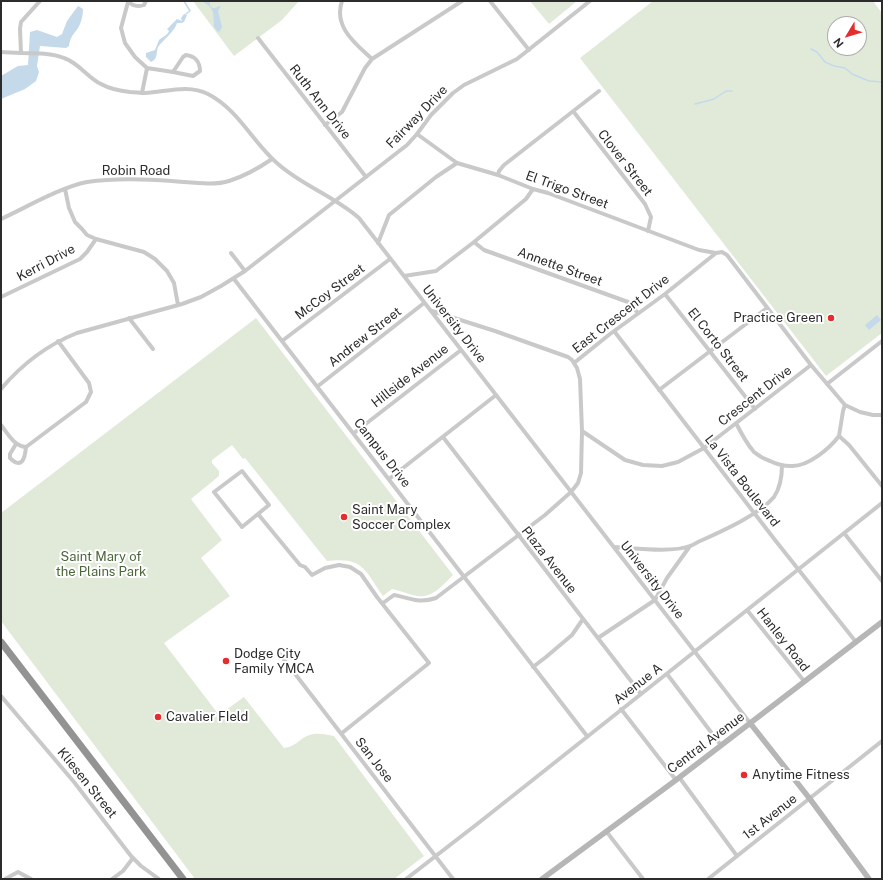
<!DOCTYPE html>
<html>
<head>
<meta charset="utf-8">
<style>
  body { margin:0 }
  #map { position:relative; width:883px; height:880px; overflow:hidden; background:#fff; font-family:"Public Sans",sans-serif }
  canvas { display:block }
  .frame { position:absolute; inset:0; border:2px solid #2c2c2c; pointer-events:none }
  .north { position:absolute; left:827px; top:16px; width:40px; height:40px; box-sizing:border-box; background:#fff; border:1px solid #ababab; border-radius:50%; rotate:232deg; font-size:11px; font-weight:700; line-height:16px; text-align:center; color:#2c2c2c }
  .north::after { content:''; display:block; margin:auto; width:14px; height:18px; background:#e42d2c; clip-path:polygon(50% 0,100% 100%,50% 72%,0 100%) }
</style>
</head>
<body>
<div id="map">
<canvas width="883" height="880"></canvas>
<div class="frame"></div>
<div class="north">N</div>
</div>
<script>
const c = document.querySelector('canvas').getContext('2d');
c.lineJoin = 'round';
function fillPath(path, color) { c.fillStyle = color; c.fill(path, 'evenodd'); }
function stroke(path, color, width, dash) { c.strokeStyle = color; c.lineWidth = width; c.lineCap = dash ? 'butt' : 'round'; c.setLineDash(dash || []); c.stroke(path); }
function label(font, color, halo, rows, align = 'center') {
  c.font = font + ' "Public Sans",sans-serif'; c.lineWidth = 4; c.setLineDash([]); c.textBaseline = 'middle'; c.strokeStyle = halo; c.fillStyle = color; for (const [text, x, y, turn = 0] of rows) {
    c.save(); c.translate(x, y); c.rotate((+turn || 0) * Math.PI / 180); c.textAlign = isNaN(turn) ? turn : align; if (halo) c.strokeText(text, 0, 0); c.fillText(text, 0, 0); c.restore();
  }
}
fillPath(new Path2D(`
  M193,1H299L282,20L234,56Z
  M530,1H577L549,24Z
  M653,1H873L882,13V333L826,376L580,58ZM835,24H859V48H835Z
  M256,318L453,575C442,586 430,601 413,595C405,593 401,591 392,589L383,596C364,569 363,557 327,561L245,458L243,459L232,445L212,460V463L219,471V476L191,499L222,540L201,558L230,596L164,643L219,715L244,697L284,748C295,747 298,740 307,736C315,732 325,734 334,736L424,856L394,879H195L1,621V513Z`), '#e1ead9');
fillPath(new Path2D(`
  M205,1H210V6C215,11 217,6 221,6L218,11L222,27L220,31L218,32L214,27C213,17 216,8 204,3Z
  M78,6L83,9C83,16 81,23 78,28C73,35 70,37 69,46L66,48L40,46L37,66L39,72L36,81L25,89L1,99V76L18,66L28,65L30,32L37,30L57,37L62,34L67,21Z
  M184,14L187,15L184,22L181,23H177C175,31 163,40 158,47C156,53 158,59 151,62L146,57V53L155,50L159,40C162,37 167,36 169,31L167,29L177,19L182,21L181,18Z
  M877,315L881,320L869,330L865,325Z`), '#c4d9ea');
stroke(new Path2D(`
  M184,1L190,11L186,14
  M811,49L817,52L825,62L834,66L845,68L852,74L869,81L882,82
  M695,104L714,99L726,91H732`), '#c4d9ea', 1.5);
stroke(new Path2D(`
  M129,1C131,6 139,7 144,5L146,1
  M342,1C333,27 356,44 372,59
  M490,1L529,50
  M128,2L121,28L125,43L135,57L147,68L173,72
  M258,38L366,177
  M1,52C20,54 47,51 64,58C79,63 88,78 101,84C110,89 120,91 130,92C135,92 140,93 145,93C166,92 188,84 208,94C239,110 253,143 278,164C303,186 334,196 359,218L750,723
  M21,53L20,29L21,22L40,1
  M186,55C195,56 200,62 200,71L193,76L173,72L183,57Z
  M142,93L147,68
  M573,111L645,204L651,217L648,231
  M325,125L342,112L365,68L372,59L462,1
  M417,134L457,163L498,175L533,189L548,193L699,250L716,253
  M498,175L499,171L504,165L599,91
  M65,189L69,208L75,222L82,229L87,235L96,239L144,252L155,259L167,271L174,283L178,305
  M1,219C25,208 61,187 87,182C115,178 144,179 172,181C189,182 214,186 229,181C245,176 259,168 272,159
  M474,242L484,250L628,302L638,313
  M378,243L389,215L436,177L457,163
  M231,253L245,271
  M404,276L436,271L474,242L526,199L533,189
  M234,279L587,736
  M665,294L755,409
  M1,297L80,259L87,252L96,239
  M129,318L153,349
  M614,331L775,540L856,642
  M282,341L390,259
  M574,363L610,334L665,294L716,253L722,252L727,255L811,365L845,405L860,412L873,415H882
  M827,384L882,341
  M318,386L424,303
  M1,389C22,364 47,345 77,333L182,304L201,297L221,286L245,271L407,145L417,134L431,115L453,93L464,85L517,59L590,1
  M659,390L767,308
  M736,423C741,433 747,444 754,452C759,456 764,459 770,461C776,464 784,466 791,466C808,467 830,448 839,436
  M1,425C8,434 14,446 26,447L86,402L91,392L89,383L58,341
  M582,431L625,460L643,465L662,466L678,462L704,448L811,365
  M354,433L461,350
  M839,436L849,445L882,486
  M839,436L843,411L845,405
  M443,437L641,694
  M16,444L10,454V458C22,470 25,458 26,447
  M242,471L269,505L242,527L214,492Z
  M389,479L496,395
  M258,514L300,565L305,567L312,575L325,568L339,565L350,567L361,574L377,597L429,663L342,733
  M844,533L882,581
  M615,547C634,548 672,553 690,546C693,545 696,543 698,542C720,532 759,515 774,497C780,488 782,475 782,465
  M383,603L394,595C411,598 418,604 436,598L545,515L571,492L578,483L581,473L582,431L580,379L577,368L572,360L568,357L495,331L432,311
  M747,610L804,681
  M598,638L655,600L667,578L690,546
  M279,653L453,879
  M533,667L546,657L572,635L583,619
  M667,674L720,744
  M1,696L74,782L131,856L141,866L159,879
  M621,709L676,780
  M679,777L737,856
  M606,831L643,879
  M5,879L18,872L31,879
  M112,879L123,871L133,858
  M406,879L481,821L882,503
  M708,879L882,741`), '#c9c9c9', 4);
stroke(new Path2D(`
  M750,723L810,799L869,879
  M542,879L676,780L882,622`), '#b6b6b6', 5.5);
stroke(new Path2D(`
  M1,642L183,879`), '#939393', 7);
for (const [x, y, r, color] of [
  [831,318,4,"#e42d2c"],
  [344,517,4,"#e42d2c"],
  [226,661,4,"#e42d2c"],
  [158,717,4,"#e42d2c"],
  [744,775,4,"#e42d2c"]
]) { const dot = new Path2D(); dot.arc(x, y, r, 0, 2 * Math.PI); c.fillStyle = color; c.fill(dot); stroke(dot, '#fff', 1.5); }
label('13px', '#2c2c2c', '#fff', [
  ["Ruth Ann Drive",320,102,52],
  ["Fairway Drive",417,117,-46],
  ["Clover Street",625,163,52],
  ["Robin Road",136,171],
  ["El Trigo Street",567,190,20],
  ["Kerri Drive",46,263,-28],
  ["Annette Street",560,267,20],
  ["McCoy Street",330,292,-37],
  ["East Crescent Drive",621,314,-38],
  ["University Drive",454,324,52],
  ["Andrew Street",365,337,-38],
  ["El Corto Street",718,345,52],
  ["Hillside Avenue",410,376,-38],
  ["Crescent Drive",755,396,-38],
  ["Campus Drive",382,453,52],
  ["La Vista Boulevard",742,481,52],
  ["Plaza Avenue",549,560,52],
  ["University Drive",652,580,52],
  ["Hanley Road",783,640,52],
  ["Avenue A",638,684,-38],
  ["Central Avenue",706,743,-37],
  ["San Jose",374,760,52],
  ["Kliesen Street",87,783,51],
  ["1st Avenue",770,817,-38]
]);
label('13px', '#2c2c2c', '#fff', [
  ["Practice Green",823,318,"right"],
  ["Saint Mary",352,510],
  ["Soccer Complex",352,525],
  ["Dodge City",234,654],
  ["Family YMCA",234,669],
  ["Cavalier FIeld",166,717],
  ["Anytime Fitness",752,775]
], 'left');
label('13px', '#4b673a', '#fff', [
  ["Saint Mary of",101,557],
  ["the Plains Park",101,572]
]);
</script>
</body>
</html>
